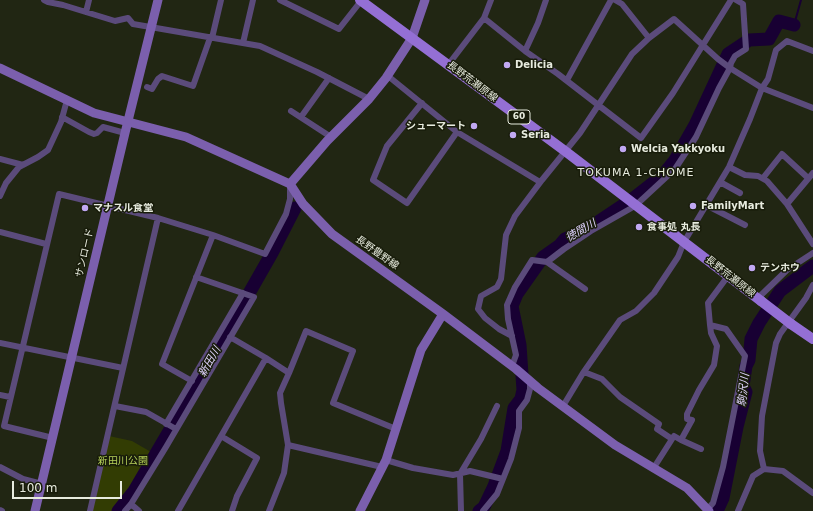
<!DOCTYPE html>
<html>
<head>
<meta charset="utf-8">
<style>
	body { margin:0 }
	#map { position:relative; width:813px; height:511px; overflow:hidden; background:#212613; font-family:"DejaVu Sans",sans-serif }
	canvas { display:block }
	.scale { position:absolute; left:12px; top:481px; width:110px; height:18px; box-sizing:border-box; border:2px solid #e7ebde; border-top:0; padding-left:5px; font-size:12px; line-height:14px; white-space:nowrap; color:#e7ebde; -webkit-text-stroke:3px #181c0a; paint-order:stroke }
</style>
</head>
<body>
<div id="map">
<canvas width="813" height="511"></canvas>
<div class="scale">100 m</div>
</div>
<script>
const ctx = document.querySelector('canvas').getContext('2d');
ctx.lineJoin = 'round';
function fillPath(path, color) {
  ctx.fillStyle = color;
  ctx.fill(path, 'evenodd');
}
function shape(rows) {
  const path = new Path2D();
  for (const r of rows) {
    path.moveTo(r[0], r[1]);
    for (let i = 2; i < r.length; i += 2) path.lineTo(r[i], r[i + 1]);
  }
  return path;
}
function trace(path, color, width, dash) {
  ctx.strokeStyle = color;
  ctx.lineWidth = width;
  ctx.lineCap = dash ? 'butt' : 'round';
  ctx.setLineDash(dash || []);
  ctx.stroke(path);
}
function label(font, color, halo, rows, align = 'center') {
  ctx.font = font + ' "DejaVu Sans","Noto Sans JP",sans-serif';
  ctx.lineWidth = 3;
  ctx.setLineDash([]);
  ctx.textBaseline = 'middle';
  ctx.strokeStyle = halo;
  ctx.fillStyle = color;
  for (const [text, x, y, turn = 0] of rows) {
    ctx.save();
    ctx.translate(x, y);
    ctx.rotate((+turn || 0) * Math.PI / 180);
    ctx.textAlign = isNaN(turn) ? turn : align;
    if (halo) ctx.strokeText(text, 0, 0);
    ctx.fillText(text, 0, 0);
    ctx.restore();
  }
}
const green = shape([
	[109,436,132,441,151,452,132,485,112,511,92,511]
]);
const stream = shape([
	[794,25,801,0]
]);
const river = shape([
	[118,511,134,491,219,346,272,253,295,208],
	[479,511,484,507,494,486,507,451,514,408,521,399,523,390,520,345,512,306,517,294,543,257,560,245,565,239,586,230,631,200,663,175,675,160,695,125,728,54,749,40,769,39,779,21,794,25],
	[717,511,723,498,737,427,746,392,743,386,746,366,749,360,751,339,759,323,780,291,813,266]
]);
const street = shape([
	[44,0,48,2,63,5,115,21,128,18,133,24,260,46,317,72,369,99],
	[280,0,339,29,361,1],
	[615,0,622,4,649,38],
	[86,12,89,0],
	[484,18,525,51,558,74,641,138,673,93,731,0],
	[212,38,221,0],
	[243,43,253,0],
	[525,51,538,23,546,0],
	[448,65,484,18,491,0],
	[388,76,457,132,540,182],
	[567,80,611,0],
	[147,87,152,89,158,79,162,76,193,86,210,38],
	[422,103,387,146,373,180,407,203,457,132],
	[291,111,331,137],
	[62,117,89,132,94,134,97,133,103,127,125,133],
	[301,117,329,78],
	[0,159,23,165],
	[729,167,745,175,758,176,767,181,787,204,813,244],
	[763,178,782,154,808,178],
	[720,182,740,193],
	[0,196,6,183,19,167,38,157,48,150,61,122,67,100],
	[787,204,813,173],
	[706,205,745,225],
	[0,232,46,244],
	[547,262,585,289],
	[758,298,787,270,813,253],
	[512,336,499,329,485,318,478,309,481,296,497,287,501,279,506,235,515,216,542,180,580,133,632,54,649,38,674,19,718,59,730,68,762,88,813,108],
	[0,343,123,368],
	[266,358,289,373,306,331,353,351,333,403,396,429],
	[512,366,516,355,508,319,507,305,515,287,532,260,547,262,564,249,591,231,635,206,675,169,696,137,719,88,730,68,731,63,735,56,746,49,743,4,736,0],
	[584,372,602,379,620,397,659,424,657,429,672,439],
	[289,373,280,393,281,403,288,445,382,467],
	[192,381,162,364,213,235],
	[0,395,10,397],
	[115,406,146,412,176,429],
	[563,406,583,373,620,320,636,311,654,293,678,257,684,242,729,167,750,119,762,88,768,79,776,50,787,41,813,51],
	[166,424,243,293],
	[221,436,257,458,237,496,232,511],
	[53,438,4,426,59,194,158,218,213,235,265,254,286,214,290,199,290,185],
	[681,440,701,449],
	[386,460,413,468,453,475,470,471,503,479],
	[0,467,23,479,42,484],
	[653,469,674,436,681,440,692,420,687,419,687,414,699,390,714,365,717,346,711,333,710,325],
	[764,469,760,451,762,416,776,343,780,334,806,298,813,285],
	[131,504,139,511],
	[0,510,2,511],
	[90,511,158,218],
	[125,511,131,504,166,447,254,297,196,277],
	[178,511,266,358,230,337],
	[269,511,284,473,288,445],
	[461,511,460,474,481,439,497,406],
	[483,511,497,494,511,459,519,428,519,411,527,400,530,389,530,381],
	[706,511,713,503,723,467,745,356,726,329,710,325,708,303,728,276],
	[738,511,753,476,764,469,783,471,813,493]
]);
const secondary = shape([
	[0,68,94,113,186,137,290,184,303,204,332,234,443,314,516,369,538,388,615,445,687,488,709,511],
	[290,184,327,141,369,99,386,78,412,38,425,0],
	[35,511,125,133,158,0],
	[360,511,386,460,421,350,443,314]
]);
const primary = shape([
	[360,0,565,151,761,301],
	[791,324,813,339]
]);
const primaryBridge = shape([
	[761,301,791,324]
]);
const markers = [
	[507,65,4,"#c1a8f3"],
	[474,126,4,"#c1a8f3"],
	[513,135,4,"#c1a8f3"],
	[623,149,4,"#c1a8f3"],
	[693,206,4,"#c1a8f3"],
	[85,208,4,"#c1a8f3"],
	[639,227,4,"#c1a8f3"],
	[752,268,4,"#c1a8f3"]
];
const shields = [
	[519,117,22]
];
const shieldNames = [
	["60",519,117]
];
const poiNames = [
	["Delicia",515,65],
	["シューマート",466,126,"right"],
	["Seria",521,135],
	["Welcia Yakkyoku",631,149],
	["FamilyMart",701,206],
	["マナスル食堂",93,208],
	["食事処 丸長",647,227],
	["テンホウ",760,268]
];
const streetNames = [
	["長野荒瀬原線",472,82,37],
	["サンロード",85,253,-77],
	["長野豊野線",377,253,35],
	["長野荒瀬原線",730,277,38]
];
const parkNames = [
	["新田川公園",123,461]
];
const neighbourhoodNames = [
	["TOKUMA 1-CHOME",636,173]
];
const waterNames = [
	["徳間川",581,231,-30],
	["新田川",210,362,-60],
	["駒沢川",744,390,-84]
];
fillPath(green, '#323c03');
trace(stream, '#180033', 2);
trace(river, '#180033', 13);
trace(street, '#5b4b7b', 6);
trace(secondary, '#7b5fad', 9);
trace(primary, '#946fd4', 10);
trace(primaryBridge, '#946fd4', 10);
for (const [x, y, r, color] of markers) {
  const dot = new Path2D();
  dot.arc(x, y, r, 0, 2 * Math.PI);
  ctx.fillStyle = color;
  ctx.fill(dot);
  trace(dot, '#181c0a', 1.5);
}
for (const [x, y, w] of shields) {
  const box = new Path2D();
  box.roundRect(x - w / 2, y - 7, w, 14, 3);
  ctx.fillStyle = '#181c0a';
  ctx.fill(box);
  trace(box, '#e7ebde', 1);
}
label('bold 9px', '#e7ebde', null, shieldNames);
label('bold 10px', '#e7ebde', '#181c0a', poiNames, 'left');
label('10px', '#e7ebde', '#181c0a', streetNames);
label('10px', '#b6d059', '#181c0a', parkNames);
ctx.letterSpacing = '1px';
label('11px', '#e7ebde', '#181c0a', neighbourhoodNames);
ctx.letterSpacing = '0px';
label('italic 11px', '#dfd3fd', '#181c0a', waterNames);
</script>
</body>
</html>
